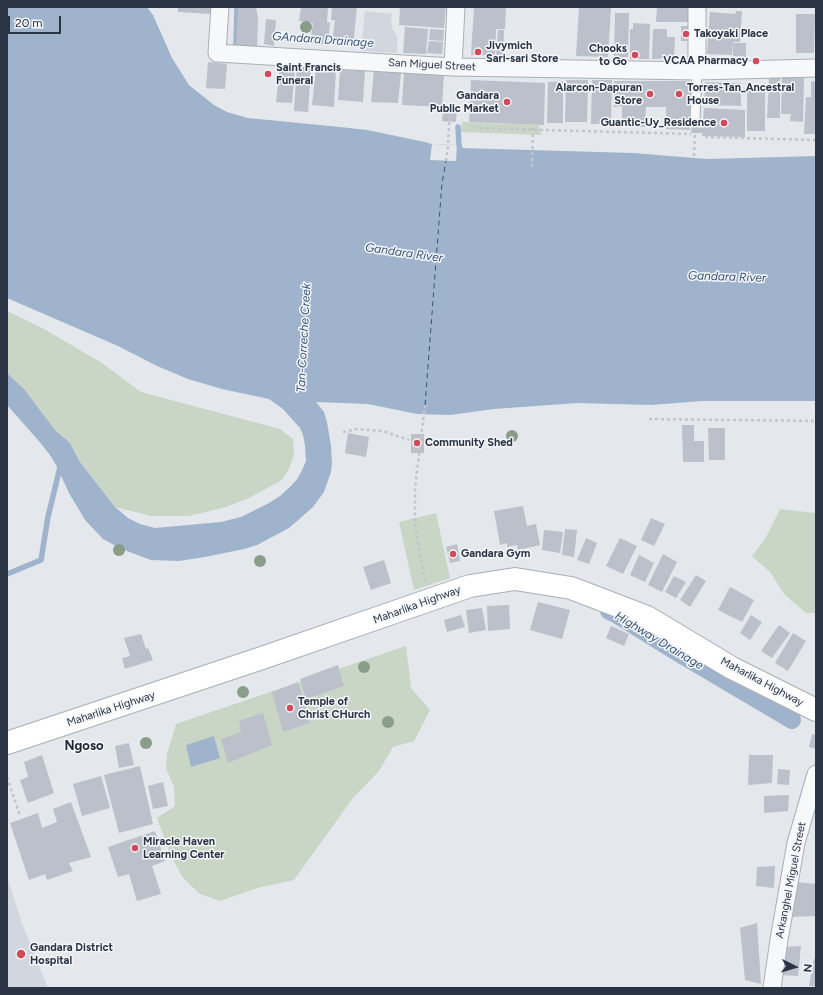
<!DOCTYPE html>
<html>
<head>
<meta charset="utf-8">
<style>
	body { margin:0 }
	#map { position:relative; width:823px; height:995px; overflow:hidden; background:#e4e7ec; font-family:Figtree,sans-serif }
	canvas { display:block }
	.frame { position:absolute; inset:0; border:8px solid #2b3445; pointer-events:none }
	.north { position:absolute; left:775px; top:947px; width:40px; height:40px; -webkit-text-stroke:3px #f4f6f9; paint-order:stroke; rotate:95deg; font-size:11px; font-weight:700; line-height:16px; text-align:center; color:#2b3445 }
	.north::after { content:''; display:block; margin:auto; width:14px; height:18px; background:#2b3445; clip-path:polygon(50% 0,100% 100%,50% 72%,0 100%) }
	.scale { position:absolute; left:8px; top:16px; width:53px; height:18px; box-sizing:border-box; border:2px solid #2b3445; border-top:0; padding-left:5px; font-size:12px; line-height:14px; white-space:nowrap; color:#2b3445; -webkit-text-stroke:3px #f4f6f9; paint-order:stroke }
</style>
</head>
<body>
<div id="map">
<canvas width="823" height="995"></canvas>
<div class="frame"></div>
<div class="north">N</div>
<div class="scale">20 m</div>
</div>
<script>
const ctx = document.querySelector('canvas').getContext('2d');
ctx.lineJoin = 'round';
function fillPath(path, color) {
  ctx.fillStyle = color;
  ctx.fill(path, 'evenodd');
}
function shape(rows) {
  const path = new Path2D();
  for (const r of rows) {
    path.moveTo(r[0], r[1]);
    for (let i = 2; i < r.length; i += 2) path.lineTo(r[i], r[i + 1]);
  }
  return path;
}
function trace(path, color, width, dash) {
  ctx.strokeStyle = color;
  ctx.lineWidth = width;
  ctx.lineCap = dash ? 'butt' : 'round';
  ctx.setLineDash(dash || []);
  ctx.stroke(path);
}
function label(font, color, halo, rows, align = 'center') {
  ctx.font = font + ' Figtree,sans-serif';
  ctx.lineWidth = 3;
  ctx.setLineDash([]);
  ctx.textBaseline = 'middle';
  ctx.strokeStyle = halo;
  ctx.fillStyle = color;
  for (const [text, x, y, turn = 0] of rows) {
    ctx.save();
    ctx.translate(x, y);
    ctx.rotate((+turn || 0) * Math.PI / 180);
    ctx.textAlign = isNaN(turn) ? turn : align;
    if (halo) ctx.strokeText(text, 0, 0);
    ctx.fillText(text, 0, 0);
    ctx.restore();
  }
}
const built = shape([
	[365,11,392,14,391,22,393,30,397,36,397,53,361,51],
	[7,876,21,921,48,988,7,988]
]);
const green = shape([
	[462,122,539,125,541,135,461,132],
	[7,311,44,329,102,363,141,392,280,429,293,439,294,455,289,469,282,480,249,498,226,507,189,516,151,516,115,507,80,462,70,443,55,430,24,389,7,373],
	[780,509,816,513,816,613,806,613,785,595,770,572,752,556,765,539],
	[436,513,450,578,414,590,399,522],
	[406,646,411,688,430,710,414,741,393,747,379,771,353,798,294,880,257,888,220,901,200,894,183,878,171,856,157,818,175,806,174,787,166,768,167,754,176,724]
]);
const water = shape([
	[7,7,147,7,153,15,172,58,189,85,214,105,227,112,248,118,340,127,367,130,425,142,432,144,457,145,461,148,633,153,707,159,816,156,816,401,702,401,651,405,577,403,494,409,450,415,417,414,368,404,316,402,324,412,327,422,331,446,332,463,331,472,324,492,313,507,289,528,257,545,244,549,205,557,179,561,151,560,127,551,114,545,103,539,85,520,69,493,56,465,50,455,38,440,7,405,7,373,24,389,55,430,70,443,80,462,115,507,128,518,140,524,155,528,221,522,241,517,269,503,280,496,292,485,298,478,303,468,306,461,305,445,303,435,300,428,283,409,269,399,222,389,188,379,157,366,118,346,7,298],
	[214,736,220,758,191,767,186,745]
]);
const pier = shape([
	[432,144,457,145,456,161,430,160]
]);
const stream = shape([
	[236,44,237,7],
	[458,127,459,145,460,148],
	[7,574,41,560,48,517,61,463]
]);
const canal = shape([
	[609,611,616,614,682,655,792,720]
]);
const ferry = shape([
	[425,405,442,183,446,161]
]);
const building = shape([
	[178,7,211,7,211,14,178,12],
	[238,7,256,7,258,19,257,48,236,46],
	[301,7,328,7,327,22,330,23,328,45,310,43,313,23,299,21],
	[332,7,357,7,353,46,332,44,335,20,331,20],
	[400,7,446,7,444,28,399,25],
	[474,7,506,7,505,29,496,29,495,55,471,55],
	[579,7,611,7,608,57,576,56],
	[657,7,692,7,692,22,656,22],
	[736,11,742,11,740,42,733,42,732,55,707,54,710,12,735,14],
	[615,13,629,13,628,57,614,57],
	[796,14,815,14,814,53,796,53],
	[266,19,276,20,274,46,264,44],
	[633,23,650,24,649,59,630,59,630,29,633,29],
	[681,26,691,26,691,41,681,41],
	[405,27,428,29,426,54,403,53],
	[430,29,444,30,443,41,429,40],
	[653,29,667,29,667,37,675,37,674,58,652,59],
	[498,30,504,30,503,59,496,58],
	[429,41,443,42,442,54,427,53],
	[733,43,746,43,746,57,733,56],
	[208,62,227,64,225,89,206,88],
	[280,66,295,67,292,103,276,102],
	[297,67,311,69,308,112,294,111],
	[316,69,336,70,334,107,312,105],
	[340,70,365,71,363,102,338,100],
	[374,70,401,72,398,103,371,102],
	[404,73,444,74,442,107,402,105],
	[769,78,780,78,780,118,767,118],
	[782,78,804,78,803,122,790,121,791,114,781,114],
	[471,80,545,83,544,125,469,122],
	[566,80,588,80,587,122,565,122],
	[592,80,612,80,611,124,591,124],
	[563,81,563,123,547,123,548,82],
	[614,81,691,81,690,130,666,129,666,107,646,107,645,127,622,126,622,106,614,107],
	[811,81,816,82,816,134,804,134,806,97,811,97],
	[705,82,741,83,741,106,704,105],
	[765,85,765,131,747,131,747,86],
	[443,108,457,109,456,122,442,121],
	[704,108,745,110,745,137,702,136,702,133,691,133,692,122,703,122],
	[682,425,694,425,694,441,704,441,704,462,683,462],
	[708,428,725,428,725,460,709,460],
	[348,433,369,437,366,457,345,453],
	[411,434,424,434,424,453,411,453],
	[523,506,527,526,536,524,540,545,518,550,517,545,507,547,507,543,500,545,494,511],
	[651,518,665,524,654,546,641,540],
	[565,529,577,530,574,557,562,555],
	[544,530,563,532,560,553,542,550],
	[586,538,597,543,589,564,577,560],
	[620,538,637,546,623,574,606,566],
	[457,544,460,561,450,563,446,547],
	[663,554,677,562,662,592,648,585],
	[639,555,654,563,645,582,630,575],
	[384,560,391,583,371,590,363,567],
	[696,575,706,581,690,607,680,600],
	[674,576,686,582,676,598,665,592],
	[730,587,754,600,742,622,718,610],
	[538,602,570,610,562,639,530,630],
	[509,605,510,629,488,631,487,606],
	[482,608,486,630,469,633,466,610],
	[461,615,465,627,447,632,444,620],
	[751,615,762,622,750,640,740,633],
	[779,625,790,633,772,658,761,651],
	[611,626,629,634,624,646,606,638],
	[793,633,806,641,788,671,775,663],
	[141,634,146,649,148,648,153,660,125,669,122,658,130,656,124,638],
	[338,665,344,686,306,699,300,679],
	[298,682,310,723,283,732,272,692],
	[263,713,272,745,228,763,221,739,241,732,239,721],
	[812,734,816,735,816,749,809,747],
	[129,743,134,765,119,768,115,746],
	[42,755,54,793,28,803,20,780,28,777,24,762],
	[749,755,773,755,772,783,748,785],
	[140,766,153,824,119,833,104,775],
	[778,769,790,770,789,785,777,784],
	[101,776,110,808,82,816,73,784],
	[163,782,168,806,153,809,148,786],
	[789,795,788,811,764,813,764,796],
	[71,802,91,857,69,863,73,871,47,880,45,874,29,880,10,823,38,813,42,828,57,822,53,809],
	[155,831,165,861,152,866,161,894,137,901,129,874,118,877,108,847],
	[775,866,774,888,756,886,757,867],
	[795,882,816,884,816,916,789,917],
	[757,923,761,984,745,980,740,928],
	[801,946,798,976,779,975,784,947],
	[814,959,816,959,816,986,809,986]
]);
const path = shape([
	[474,128,691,134],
	[705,137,816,140],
	[694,156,695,132],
	[446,161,448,145,450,109],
	[532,167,533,125],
	[425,405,415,488,415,526,425,581],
	[649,419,816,421],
	[343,432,358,429,383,431,409,440],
	[7,777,20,816]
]);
const lane = shape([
	[695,119,697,71]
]);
const street = shape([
	[220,7,217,53,453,67,697,71,816,68],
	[453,67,456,7],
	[697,71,697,7],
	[772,988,779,940,796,843,816,774]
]);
const secondary = shape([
	[7,743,262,658,470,586,515,579,571,588,647,617,732,668,816,710]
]);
const trees = [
	[306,27],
	[512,436],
	[119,550],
	[260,561],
	[364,667],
	[243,692],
	[388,722],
	[146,743]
];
const markers = [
	[686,34,4,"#d1495b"],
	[478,52,4,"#d1495b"],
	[635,55,4,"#d1495b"],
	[756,61,4,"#d1495b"],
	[268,74,4,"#d1495b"],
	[650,94,4,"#d1495b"],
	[679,94,4,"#d1495b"],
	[507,102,4,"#d1495b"],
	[724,123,4,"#d1495b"],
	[417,443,4,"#d1495b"],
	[453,554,4,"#d1495b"],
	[290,708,4,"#d1495b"],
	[135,848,4,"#d1495b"],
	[21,954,5,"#d1495b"]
];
const poiNames = [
	["Takoyaki Place",694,34],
	["Jivymich",486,46],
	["Sari-sari Store",486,59],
	["Chooks",627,49,"right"],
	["to Go",627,62,"right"],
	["VCAA Pharmacy",748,61,"right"],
	["Saint Francis",276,68],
	["Funeral",276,81],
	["Alarcon-Dapuran",642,88,"right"],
	["Store",642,101,"right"],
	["Torres-Tan_Ancestral",687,88],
	["House",687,101],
	["Gandara",499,96,"right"],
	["Public Market",499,109,"right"],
	["Guantic-Uy_Residence",716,123,"right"],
	["Community Shed",425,443],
	["Gandara Gym",461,554],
	["Temple of",298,702],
	["Christ CHurch",298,715],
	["Miracle Haven",143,842],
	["Learning Center",143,855],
	["Gandara District",30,948],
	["Hospital",30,961]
];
const streetNames = [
	["San Miguel Street",432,65,3],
	["Maharlika Highway",417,605,-20],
	["Maharlika Highway",762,682,28],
	["Maharlika Highway",111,709,-18],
	["Arkanghel Miguel Street",791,880,-79]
];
const waterNames = [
	["GAndara Drainage",323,40,4],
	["Gandara River",404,253,8],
	["Gandara River",727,277,2],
	["Tan-Correche Creek",304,338,-87],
	["Highway Drainage",659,641,31]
];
const quarterNames = [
	["Ngoso",84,746]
];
fillPath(built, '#d2d6de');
fillPath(green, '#c9d6c5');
fillPath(water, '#9fb4cc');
fillPath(pier, '#e4e7ec');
trace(stream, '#9fb4cc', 5.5);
trace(canal, '#9fb4cc', 18);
trace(ferry, '#34527a', 1, [5, 4]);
fillPath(building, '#bbc0ca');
trace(lane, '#a9aeb7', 11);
trace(street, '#a9aeb7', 19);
trace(secondary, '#a9aeb7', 24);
trace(path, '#c2c5cb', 2.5, [3, 3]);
trace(lane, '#f7f8fa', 9);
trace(street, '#f7f8fa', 17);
trace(secondary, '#fff', 22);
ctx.fillStyle = '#899d89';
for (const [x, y] of trees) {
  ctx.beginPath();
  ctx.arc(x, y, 6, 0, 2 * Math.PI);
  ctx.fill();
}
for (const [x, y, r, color] of markers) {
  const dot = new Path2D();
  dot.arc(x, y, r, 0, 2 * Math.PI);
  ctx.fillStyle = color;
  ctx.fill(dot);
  trace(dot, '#f4f6f9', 1.5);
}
label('bold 11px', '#2b3445', '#f4f6f9', poiNames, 'left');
label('11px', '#2b3445', '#f4f6f9', streetNames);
label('italic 12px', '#34527a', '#f4f6f9', waterNames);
label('bold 13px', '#1d2536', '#f4f6f9', quarterNames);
</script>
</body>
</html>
